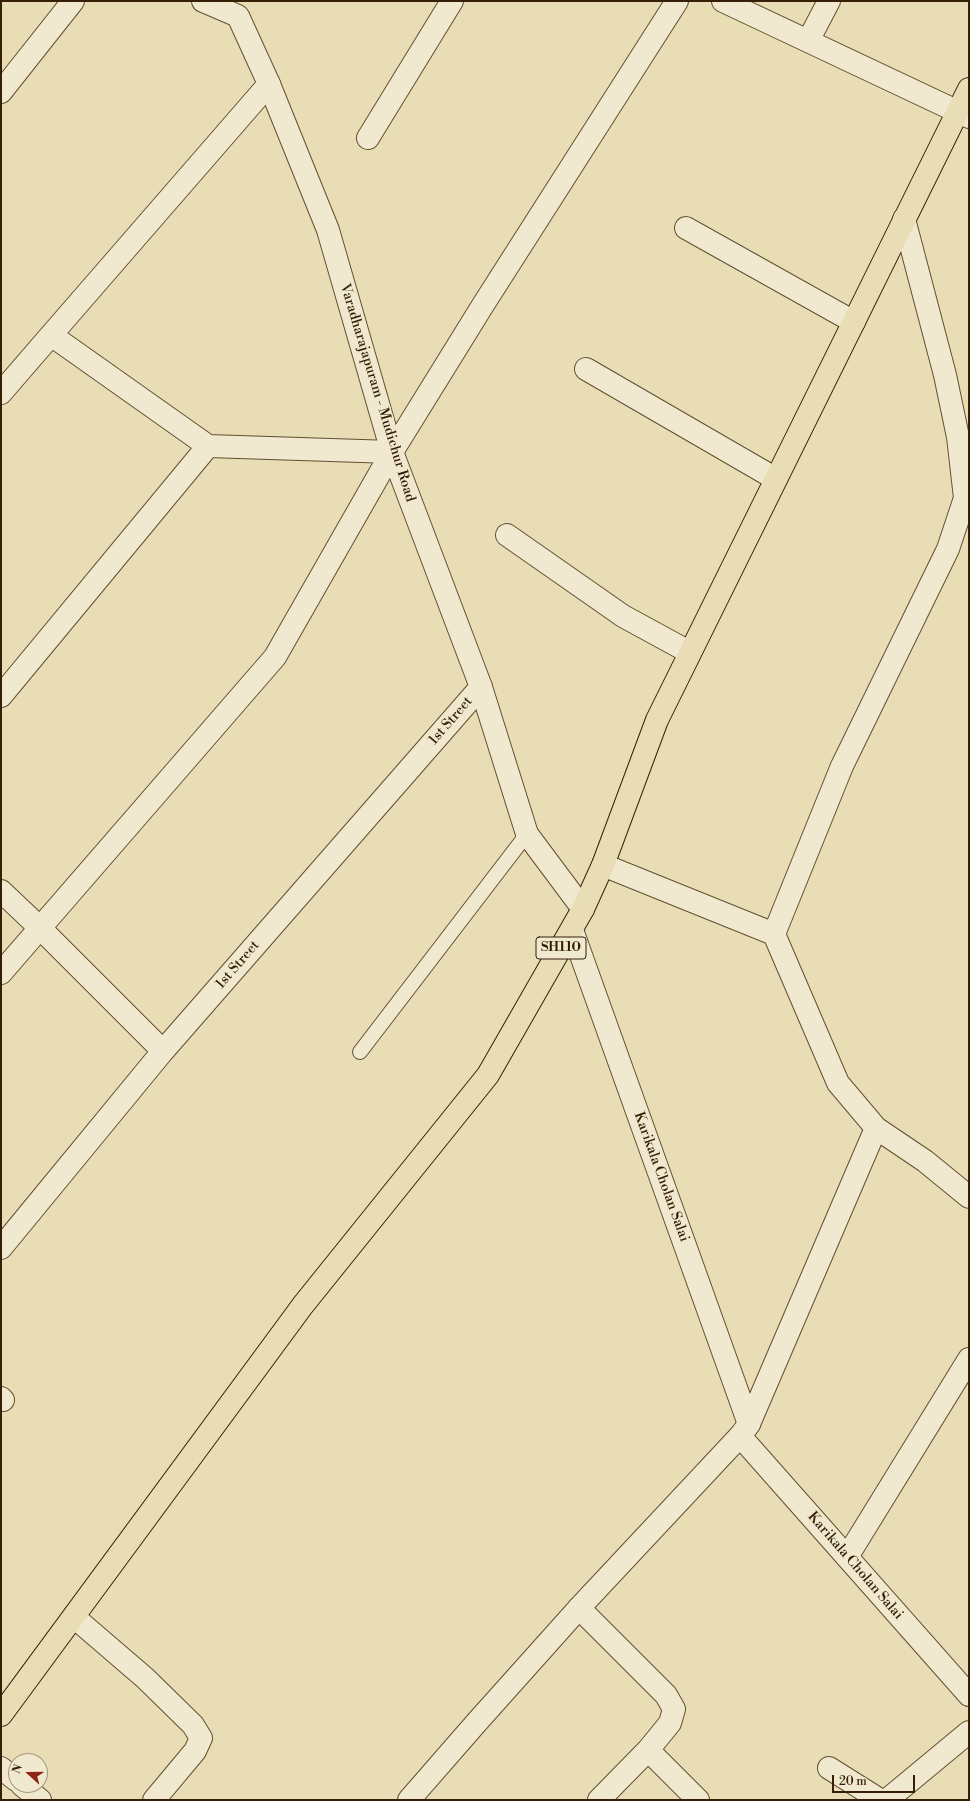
<!DOCTYPE html>
<html>
<head>
<meta charset="utf-8">
<style>
	body { margin:0 }
	#map { position:relative; width:970px; height:1801px; overflow:hidden; background:#e9ddb5; font-family:"Libre Bodoni",serif }
	canvas { display:block }
	.frame { position:absolute; inset:0; border:2px solid #352006; pointer-events:none }
	.north { position:absolute; left:8px; top:1753px; width:40px; height:40px; box-sizing:border-box; background:#f1e9cf; border:1px solid #a6997f; border-radius:50%; rotate:291deg; font-size:11px; font-weight:700; line-height:16px; text-align:center; color:#352006 }
	.north::after { content:''; display:block; margin:auto; width:14px; height:18px; background:#8f2418; clip-path:polygon(50% 0,100% 100%,50% 72%,0 100%) }
	.scale { position:absolute; left:832px; top:1775px; width:83px; height:18px; box-sizing:border-box; border:2px solid #352006; border-top:0; padding-left:5px; font-size:12px; line-height:14px; white-space:nowrap; color:#352006; -webkit-text-stroke:3px #f1e9cf; paint-order:stroke }
</style>
</head>
<body>
<div id="map">
<canvas width="970" height="1801"></canvas>
<div class="frame"></div>
<div class="north">N</div>
<div class="scale">20 m</div>
</div>
<script>
const ctx = document.querySelector('canvas').getContext('2d');
ctx.lineJoin = 'round';
function shape(rows) {
  const path = new Path2D();
  for (const r of rows) {
    path.moveTo(r[0], r[1]);
    for (let i = 2; i < r.length; i += 2) path.lineTo(r[i], r[i + 1]);
  }
  return path;
}
function trace(path, color, width, dash) {
  ctx.strokeStyle = color;
  ctx.lineWidth = width;
  ctx.lineCap = dash ? 'butt' : 'round';
  ctx.setLineDash(dash || []);
  ctx.stroke(path);
}
function label(font, color, halo, rows, align = 'center') {
  ctx.font = font + ' "Libre Bodoni",serif';
  ctx.lineWidth = 3;
  ctx.setLineDash([]);
  ctx.textBaseline = 'middle';
  ctx.strokeStyle = halo;
  ctx.fillStyle = color;
  for (const [text, x, y, turn = 0] of rows) {
    ctx.save();
    ctx.translate(x, y);
    ctx.rotate((+turn || 0) * Math.PI / 180);
    ctx.textAlign = isNaN(turn) ? turn : align;
    if (halo) ctx.strokeText(text, 0, 0);
    ctx.fillText(text, 0, 0);
    ctx.restore();
  }
}
const service = shape([
	[360,1052,527,834]
]);
const minor = shape([
	[723,1,969,117],
	[808,41,829,1],
	[269,84,51,335,208,446,392,452],
	[1,92,73,1],
	[368,138,452,1],
	[686,228,854,322],
	[586,369,776,479],
	[1,393,51,335],
	[507,535,623,616,689,652],
	[1,696,208,446],
	[603,865,774,934,838,1083,876,1128,925,1161,969,1197],
	[1,891,39,927,163,1051],
	[774,934,842,766,948,549,965,498,958,437,945,375,904,219],
	[1,973,275,657,392,452,483,305,677,1],
	[1,1248,163,1051,481,687],
	[1,1398,3,1400],
	[741,1435,749,1424,876,1128],
	[847,1557,969,1359],
	[579,1608,666,1695,674,1709,670,1723,648,1750,599,1800],
	[74,1617,145,1678,193,1725,201,1738,195,1751,154,1800],
	[648,1750,698,1800],
	[1,1768,16,1780],
	[829,1768,880,1800],
	[22,1785,40,1800],
	[887,1800,969,1732]
]);
const tertiary = shape([
	[203,1,238,16,269,84,328,230,392,452,481,687,527,834,583,909],
	[572,930,749,1424],
	[409,1800,477,1722,579,1608,740,1436,969,1695]
]);
const primary = shape([
	[1,1715,303,1305,488,1075,583,909,603,865,657,720,969,89]
]);
const shields = [
	[561,948,50]
];
const shieldNames = [
	["SH110",561,948]
];
const streetNames = [
	["Varadharajapuram - Mudichur Road",377,393,73],
	["1st Street",451,721,-49],
	["1st Street",238,965,-49],
	["Karikala Cholan Salai",661,1177,70],
	["Karikala Cholan Salai",855,1566,49]
];
trace(service, '#624f32', 16);
trace(minor, '#624f32', 24);
trace(tertiary, '#624f32', 24);
trace(primary, '#352006', 24);
trace(service, '#f1e9cf', 14);
trace(minor, '#f1e9cf', 22);
trace(tertiary, '#f1e9cf', 22);
trace(primary, '#e9ddb5', 22);
for (const [x, y, w] of shields) {
  const box = new Path2D();
  box.roundRect(x - w / 2, y - 11, w, 22, 3);
  ctx.fillStyle = '#f1e9cf';
  ctx.fill(box);
  trace(box, '#352006', 1);
}
label('bold 13px', '#352006', null, shieldNames);
label('14px', '#352006', '#f1e9cf', streetNames);
</script>
</body>
</html>
